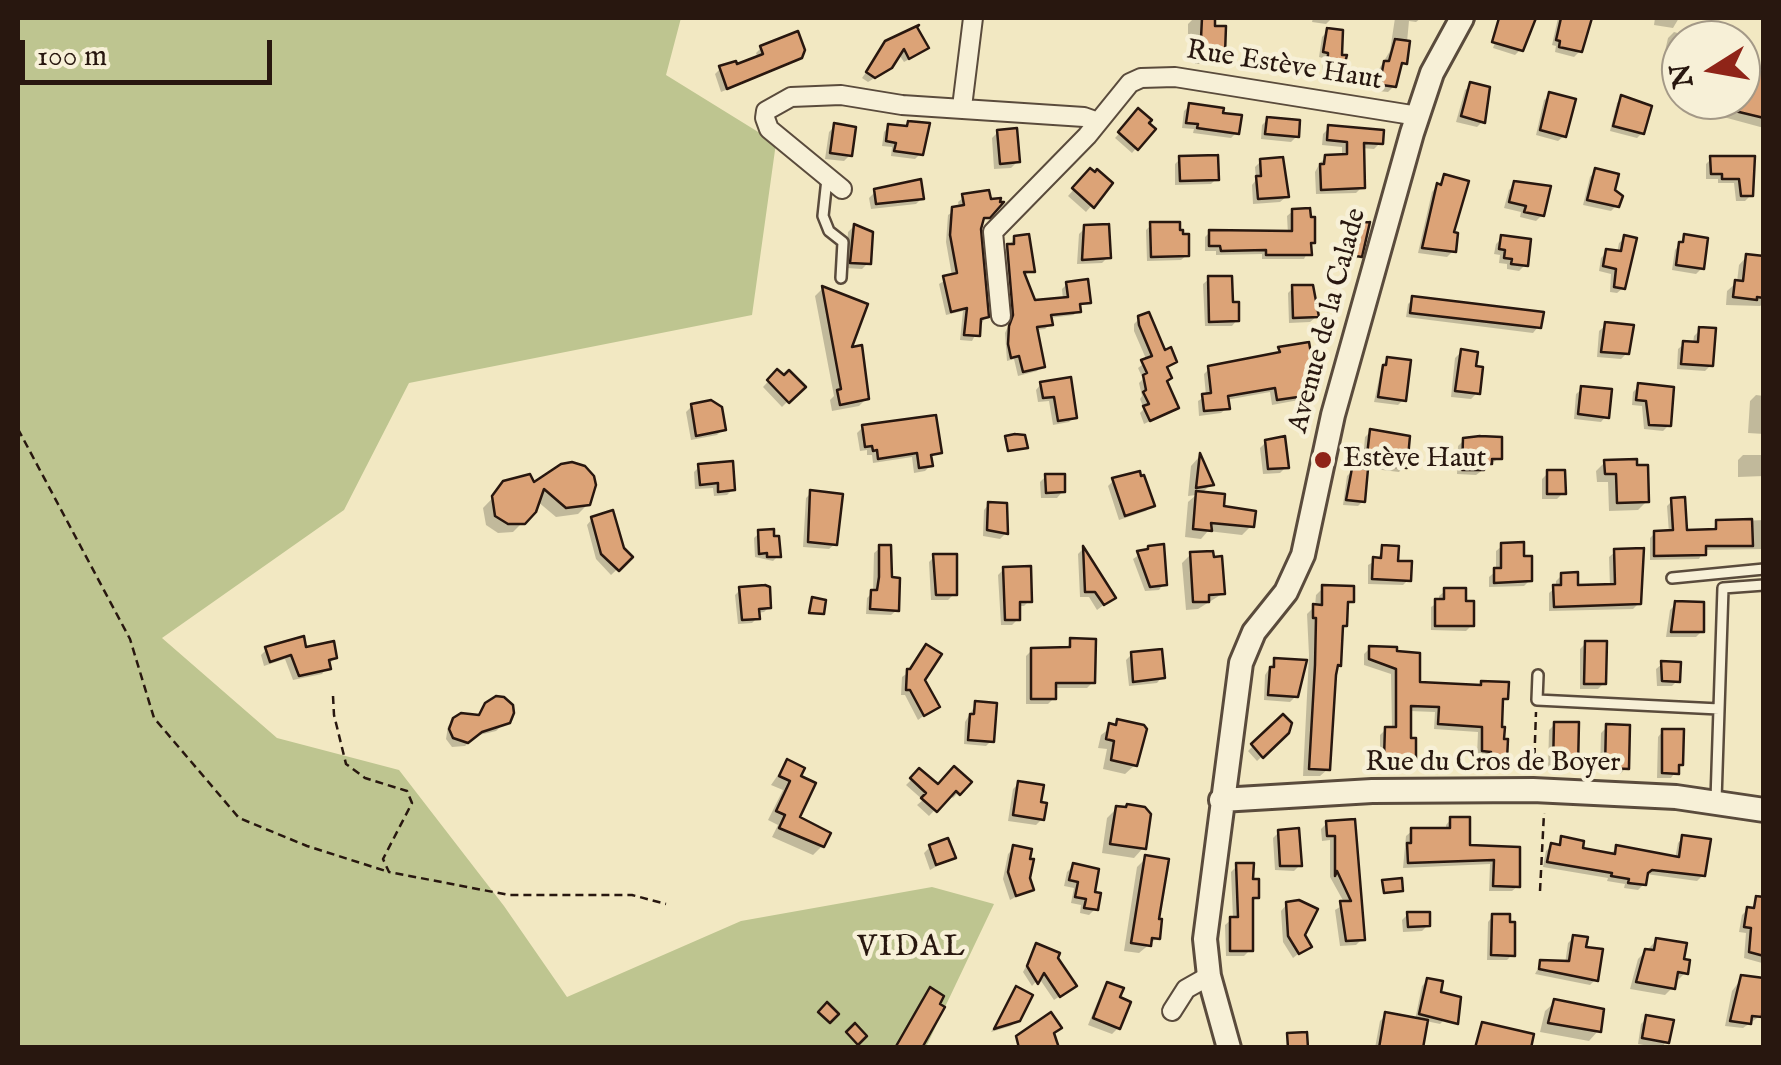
<!DOCTYPE html>
<html>
<head>
<meta charset="utf-8">
<style>
	body { margin:0 }
	#map { position:relative; width:1781px; height:1065px; overflow:hidden; background:#f2e8c2; font-family:"IM FELL English",serif }
	canvas { display:block }
	.frame { position:absolute; inset:0; border:20px solid #28170f; pointer-events:none }
	.north { position:absolute; left:1661px; top:20px; width:100px; height:100px; box-sizing:border-box; background:#f7f0d7; border:2px solid #a49987; border-radius:50%; rotate:259deg; font-size:28px; font-weight:700; line-height:40px; text-align:center; color:#28170f }
	.north::after { content:''; display:block; margin:auto; width:35px; height:45px; background:#8f2418; clip-path:polygon(50% 0,100% 100%,50% 72%,0 100%) }
	.scale { position:absolute; left:20px; top:40px; width:252px; height:45px; box-sizing:border-box; border:5px solid #28170f; border-top:0; padding-left:12px; font-size:30px; line-height:35px; white-space:nowrap; color:#28170f; -webkit-text-stroke:8px #f7f0d7; paint-order:stroke }
</style>
</head>
<body>
<div id="map">
<canvas width="1781" height="1065"></canvas>
<div class="frame"></div>
<div class="north">N</div>
<div class="scale">100 m</div>
</div>
<script>
const ctx = document.querySelector('canvas').getContext('2d');
ctx.lineJoin = 'round';
function fillPath(path, color) {
  ctx.fillStyle = color;
  ctx.fill(path, 'evenodd');
}
function shape(rows) {
  const path = new Path2D();
  for (const r of rows) {
    path.moveTo(r[0], r[1]);
    for (let i = 2; i < r.length; i += 2) path.lineTo(r[i], r[i + 1]);
  }
  return path;
}
function trace(path, color, width, dash) {
  ctx.strokeStyle = color;
  ctx.lineWidth = width;
  ctx.lineCap = dash ? 'butt' : 'round';
  ctx.setLineDash(dash || []);
  ctx.stroke(path);
}
function label(font, color, halo, rows, align = 'center') {
  ctx.font = font + ' "IM FELL English",serif';
  ctx.lineWidth = 9;
  ctx.setLineDash([]);
  ctx.textBaseline = 'middle';
  ctx.strokeStyle = halo;
  ctx.fillStyle = color;
  for (const [text, x, y, turn = 0] of rows) {
    ctx.save();
    ctx.translate(x, y);
    ctx.rotate((+turn || 0) * Math.PI / 180);
    ctx.textAlign = isNaN(turn) ? turn : align;
    if (halo) ctx.strokeText(text, 0, 0);
    ctx.fillText(text, 0, 0);
    ctx.restore();
  }
}
const green = shape([
	[18,18,681,18,666,75,776,143,752,315,409,383,344,510,162,638,277,738,399,770,504,906,567,997,741,921,932,887,994,904,926,1047,18,1047]
]);
const shadow = shape([
	[1194,18,1213,19,1222,53,1210,64,1195,64,1196,35,1188,34,1188,24],
	[1313,18,1332,18,1326,24,1312,22],
	[1395,18,1421,18,1416,22,1409,21,1405,63,1398,70,1394,86,1388,92,1378,91,1379,69,1390,51],
	[1504,18,1533,18,1521,49,1515,55,1493,48],
	[1558,18,1589,18,1580,51,1574,57,1555,52,1556,46,1552,45],
	[1655,18,1679,18,1673,28,1654,25],
	[1328,31,1339,77,1333,84,1322,82,1323,58,1319,57,1322,37],
	[1674,32,1703,40,1681,40,1681,61,1663,60,1668,38],
	[887,43,920,53,904,62,898,53,883,73,868,82,862,78],
	[761,48,800,56,794,62,721,92,715,74,721,68,736,67,758,59,756,53],
	[1741,65,1747,66,1746,70,1764,74,1764,128,1716,115,1720,100,1741,100],
	[1471,85,1482,122,1477,127,1456,122,1465,90],
	[1550,95,1564,136,1558,141,1536,135,1544,100],
	[1622,97,1642,133,1637,138,1610,131,1617,103],
	[1190,105,1220,115,1236,133,1231,138,1193,133,1194,129,1182,128,1184,111],
	[1139,112,1153,129,1132,153,1115,138],
	[1268,119,1297,136,1291,142,1261,139,1262,125],
	[909,123,920,154,915,159,891,156,892,147,882,146,884,132,889,126,904,128],
	[835,126,850,155,844,161,825,159,829,132],
	[1329,128,1380,143,1374,149,1361,148,1362,187,1356,193,1316,194,1315,172,1320,163,1326,157,1342,156,1342,147,1322,145,1323,134],
	[998,132,1017,162,1011,168,994,169,992,138],
	[1752,158,1751,195,1745,201,1736,201,1734,183,1718,183,1718,179,1706,179,1706,164,1711,159],
	[1180,159,1216,179,1211,184,1175,185,1175,164],
	[1261,161,1286,197,1280,202,1253,204,1252,185,1256,180,1255,167],
	[1090,171,1110,184,1086,212,1068,196],
	[1595,171,1613,191,1617,205,1611,211,1583,205,1590,177],
	[1445,176,1453,251,1447,257,1418,253,1432,192],
	[1515,184,1542,215,1536,221,1520,217,1521,212,1504,208,1509,190],
	[875,192,922,198,916,204,871,209,869,198],
	[964,197,999,204,980,222,986,316,972,341,960,340,963,311,946,315,939,284,952,276,946,242,948,215,959,208,958,202],
	[1293,211,1313,242,1304,259,1262,259,1262,254,1216,255,1216,251,1205,251,1205,237,1210,232,1288,234,1287,216],
	[1151,225,1187,255,1181,260,1147,261,1146,230],
	[1352,225,1360,255,1353,262,1339,259,1345,232],
	[854,226,868,263,862,269,846,268,848,232],
	[1085,228,1108,257,1102,263,1077,264,1079,234],
	[1685,237,1702,268,1696,274,1672,270,1675,250],
	[1015,238,1032,271,1023,276,1033,303,1063,300,1062,289,1067,284,1088,302,1078,307,1074,315,1049,318,1050,324,1045,329,1035,330,1042,366,1037,371,1018,376,1014,359,1007,361,1005,333,1010,322,1003,252],
	[1502,238,1525,265,1519,271,1507,269,1507,264,1499,263,1500,255,1494,254,1496,244],
	[1625,238,1623,288,1617,293,1610,292,1611,274,1599,271,1601,258,1607,252,1617,253,1619,243],
	[1747,256,1764,258,1764,303,1760,306,1726,305,1727,291,1737,282,1739,265],
	[1209,279,1231,305,1237,320,1232,326,1205,326,1203,284],
	[1293,288,1316,317,1310,322,1289,323,1288,293],
	[822,289,865,305,848,351,867,398,859,406,832,411,830,400,834,396,815,296],
	[1413,299,1538,327,1533,333,1406,317,1408,304],
	[1140,318,1164,353,1174,362,1165,368,1165,382,1176,408,1144,424,1140,413,1144,409,1140,399,1142,396,1139,383,1143,379,1138,368,1147,361,1134,331,1134,324],
	[1606,325,1627,353,1621,359,1597,357,1599,331],
	[1700,330,1711,365,1705,371,1677,369,1678,349,1684,344,1693,344,1694,336],
	[1280,349,1312,375,1307,380,1310,394,1304,399,1272,405,1270,392,1226,400,1227,408,1221,413,1199,416,1198,401,1206,396,1204,374,1209,369,1274,355],
	[1461,352,1477,393,1471,399,1451,397,1455,358],
	[1388,359,1403,400,1398,405,1374,402,1382,365],
	[777,372,802,387,782,407,763,387],
	[1041,384,1074,417,1069,422,1053,425,1049,401,1038,402,1036,390],
	[1639,386,1669,425,1663,431,1644,429,1642,406,1632,405,1633,392],
	[1582,389,1606,416,1601,422,1574,419,1576,394],
	[1756,395,1764,396,1764,434,1748,433,1750,401],
	[692,406,723,429,717,435,691,440,686,412],
	[863,427,939,452,929,459,931,465,925,471,914,473,912,457,873,463,872,455,867,455,867,450,860,451,857,433],
	[1370,432,1404,466,1399,472,1366,468,1363,501,1358,506,1343,505,1347,476,1353,470,1362,471,1365,437],
	[1464,440,1499,458,1476,475,1457,474,1458,446],
	[1266,442,1286,467,1280,473,1263,474,1260,448],
	[1743,455,1764,455,1764,476,1738,477,1738,460],
	[1199,457,1211,484,1201,494,1251,526,1242,535,1208,531,1201,539,1185,537,1188,502,1196,495,1188,496,1191,466],
	[1605,462,1647,501,1638,510,1609,511,1608,482,1597,482,1596,471],
	[700,466,732,490,727,495,714,496,713,488,695,489,694,472],
	[562,467,588,504,578,514,556,517,537,501,534,511,513,532,498,533,486,525,483,508,508,482,534,486],
	[1548,473,1563,493,1557,499,1542,499,1542,479],
	[1046,476,1063,491,1057,498,1041,498,1040,482],
	[1114,480,1152,506,1146,511,1119,520,1108,486],
	[811,493,835,544,829,549,803,547,806,498],
	[1672,501,1684,533,1712,532,1717,522,1764,520,1764,549,1704,550,1699,559,1650,560,1650,538,1655,533,1669,533,1667,506],
	[989,504,1006,533,1000,539,983,536,984,510],
	[592,519,630,557,611,575,596,559,587,525],
	[759,533,778,556,773,561,755,557,754,538],
	[1502,546,1530,580,1524,586,1489,587,1489,577,1496,571,1496,551],
	[880,548,897,610,891,615,866,614,867,598,873,592,874,553],
	[1149,548,1164,584,1159,590,1145,591,1133,559],
	[1383,548,1408,580,1403,585,1368,584,1368,565,1377,560],
	[1082,550,1113,598,1097,610,1089,597,1080,597,1078,554],
	[1615,552,1639,603,1633,609,1549,611,1549,593,1556,587,1556,581,1562,575,1576,588,1610,587,1609,557],
	[1191,554,1222,594,1198,609,1186,610,1182,563],
	[935,556,954,594,948,600,931,600,929,562],
	[1004,569,1029,601,1024,606,1018,606,1018,619,1012,625,1001,625,998,575],
	[1323,588,1351,601,1346,607,1339,665,1335,669,1328,769,1320,776,1303,776,1309,655,1307,614,1315,606,1316,595],
	[740,590,769,607,764,612,757,613,757,618,752,623,738,624,735,595],
	[1445,591,1464,604,1472,625,1466,631,1431,630,1431,607,1439,602,1439,596],
	[1676,604,1702,631,1696,637,1666,637,1670,610],
	[1071,641,1093,682,1087,688,1054,688,1054,698,1048,704,1026,704,1026,656,1032,650,1065,650],
	[1586,643,1604,683,1598,689,1580,689,1580,649],
	[1370,648,1418,684,1478,687,1482,683,1506,698,1500,704,1499,730,1504,759,1499,765,1487,765,1487,756,1477,756,1478,732,1434,729,1435,712,1409,711,1409,740,1413,759,1408,764,1380,763,1380,735,1386,729,1392,729,1391,674,1364,665,1364,654],
	[267,649,304,650,335,657,322,674,293,680,285,659,264,666,261,655],
	[1132,654,1162,677,1157,683,1129,686,1126,660],
	[1275,660,1296,696,1290,702,1264,700,1265,675],
	[1662,664,1678,680,1672,686,1657,686,1656,669],
	[909,672,922,680,937,706,918,720,905,695,901,695,902,677],
	[976,704,991,741,986,746,964,744,965,722],
	[486,705,510,718,496,731,475,736,465,746,452,747,446,739,448,726,455,720,477,717],
	[1283,717,1287,732,1257,761,1248,751],
	[1118,722,1135,765,1125,774,1103,769,1107,749,1098,748,1101,735],
	[1555,724,1576,766,1570,772,1548,771,1549,730],
	[1607,727,1626,768,1620,774,1600,773,1601,733],
	[1663,731,1681,764,1671,778,1657,778,1658,737],
	[787,762,798,777,796,818,822,846,813,855,772,837,778,825,768,820,783,790,771,785],
	[920,771,938,787,968,782,953,798,949,795,929,816,917,805,923,800,906,785],
	[1019,783,1038,804,1042,819,1036,825,1008,821,1013,789],
	[1117,808,1143,848,1134,858,1102,853,1107,818],
	[1451,819,1468,848,1518,849,1518,886,1512,891,1489,891,1490,864,1403,868,1406,836,1412,831,1446,831,1446,825],
	[1353,821,1362,939,1356,945,1340,946,1335,910,1345,904,1330,877,1330,840,1322,841,1321,829,1327,823],
	[1279,832,1299,866,1294,871,1275,870,1273,838],
	[1683,837,1703,875,1697,881,1646,874,1644,884,1638,890,1624,888,1625,884,1607,881,1608,878,1543,867,1546,851,1552,846,1556,846,1562,839,1580,850,1611,853,1617,848,1675,859,1678,843],
	[930,847,953,857,930,870,924,853],
	[1014,848,1031,889,1010,900,1003,879,1008,854],
	[1146,858,1157,938,1139,953,1124,951,1137,867],
	[1073,866,1092,894,1095,909,1089,915,1080,913,1081,905,1071,903,1074,888,1064,886,1067,872],
	[1237,866,1251,882,1257,897,1251,903,1250,950,1244,956,1226,956,1225,925,1233,918,1231,872],
	[1287,904,1308,946,1293,958,1283,942,1281,911],
	[1748,909,1764,912,1762,963,1744,958,1746,933,1739,932,1742,915],
	[1408,914,1428,925,1422,931,1403,932,1402,920],
	[1493,916,1507,925,1512,955,1507,960,1487,960,1488,922],
	[1574,937,1596,979,1590,985,1535,974,1541,963,1565,964,1568,943],
	[1656,941,1681,961,1686,972,1678,980,1674,979,1672,988,1665,995,1630,989,1638,959],
	[1037,946,1056,958,1069,990,1054,1000,1039,978,1032,986,1023,972],
	[1742,978,1764,981,1760,1016,1743,1028,1725,1026,1732,991],
	[1428,980,1438,994,1445,1019,1440,1024,1426,1021,1420,1048,1375,1048,1380,1021,1386,1015,1415,1020,1422,986],
	[1108,985,1117,999,1118,1028,1112,1034,1088,1025,1102,991],
	[1016,989,1018,1020,1011,1026,991,1032],
	[930,990,919,1048,894,1048,921,1000],
	[1555,1002,1598,1031,1589,1041,1540,1032,1545,1011],
	[1647,1018,1666,1042,1661,1048,1638,1044,1641,1024]
]);
const building = shape([
	[1202,18,1215,18,1215,26,1226,26,1225,54,1219,54,1219,59,1200,58,1202,18],
	[1499,18,1536,18,1523,51,1492,42,1499,18],
	[1561,18,1592,18,1582,52,1559,47,1560,41,1556,40,1561,18],
	[919,25,917,27,929,48,909,59,904,49,892,68,875,78,866,72,885,41,919,25],
	[1327,28,1343,30,1342,55,1347,55,1341,79,1327,77,1328,53,1323,52,1327,28],
	[798,31,805,50,802,58,727,89,719,66,736,61,737,64,763,54,760,46,798,31],
	[1395,39,1410,41,1407,64,1402,63,1396,87,1382,85,1381,77,1384,61,1389,61,1395,39],
	[1741,67,1764,71,1764,118,1710,105,1710,100,1741,100,1741,67],
	[1470,82,1490,87,1485,123,1461,116,1470,82],
	[1549,92,1576,99,1566,137,1540,130,1549,92],
	[1621,95,1652,106,1644,134,1613,126,1621,95],
	[1189,103,1224,108,1223,113,1242,115,1239,134,1197,128,1198,124,1186,123,1189,103],
	[1138,108,1152,120,1149,123,1156,129,1138,150,1118,132,1138,108],
	[1267,117,1300,120,1299,137,1265,134,1267,117],
	[908,121,930,123,923,155,894,151,896,143,886,141,888,124,907,126,908,121],
	[834,123,856,127,852,156,830,153,834,123],
	[1328,125,1384,130,1383,144,1364,143,1365,188,1321,190,1320,164,1324,164,1325,155,1347,154,1347,142,1327,140,1328,125],
	[1017,128,1020,162,1000,164,997,130,1017,128],
	[1218,155,1219,180,1180,181,1179,156,1218,155],
	[1710,156,1755,156,1753,196,1741,196,1739,179,1722,179,1722,174,1711,174,1710,156],
	[1283,157,1289,197,1258,199,1256,176,1261,176,1260,159,1283,157],
	[1090,168,1095,172,1097,169,1113,183,1094,208,1072,188,1090,168],
	[1595,168,1619,174,1615,190,1623,196,1619,207,1587,200,1595,168],
	[1444,174,1469,181,1454,232,1458,233,1456,252,1422,248,1437,183,1441,185,1444,174],
	[921,179,924,199,876,204,874,189,921,179],
	[1514,181,1551,186,1544,216,1524,212,1526,206,1509,202,1514,181],
	[989,190,991,199,1001,198,1000,202,1004,202,990,218,984,218,981,229,989,317,981,319,980,336,964,335,967,308,951,312,943,276,957,273,950,235,952,207,964,205,962,194,989,190],
	[1310,208,1311,217,1315,217,1315,243,1311,243,1312,255,1266,255,1266,250,1221,251,1220,246,1209,246,1209,230,1292,231,1292,209,1310,208],
	[1150,222,1180,222,1180,230,1183,230,1183,234,1189,234,1189,256,1151,257,1150,222],
	[1370,222,1362,257,1343,254,1350,223,1370,222],
	[854,224,873,232,871,264,850,263,854,224],
	[1109,224,1111,258,1082,260,1084,225,1109,224],
	[1029,234,1035,272,1024,272,1035,300,1068,297,1066,282,1088,279,1091,303,1080,304,1081,312,1051,315,1053,325,1037,327,1045,367,1023,372,1019,356,1011,358,1008,344,1009,326,1013,315,1007,244,1014,244,1014,236,1029,234],
	[1684,234,1708,238,1704,269,1676,265,1679,242,1683,242,1684,234],
	[1501,235,1531,239,1528,266,1511,264,1512,259,1504,258,1505,250,1499,249,1501,235],
	[1624,235,1637,238,1625,289,1614,287,1616,269,1603,266,1606,249,1621,251,1624,235],
	[1746,254,1764,256,1764,298,1757,297,1757,300,1733,297,1735,280,1743,281,1746,254],
	[1208,276,1232,276,1233,302,1239,302,1239,321,1209,322,1208,276],
	[1292,285,1313,285,1319,317,1293,318,1292,285],
	[822,286,868,304,852,347,862,345,869,399,840,405,837,390,841,389,822,286],
	[1412,296,1544,312,1541,328,1410,313,1412,296],
	[1149,312,1165,350,1171,347,1177,362,1167,367,1172,378,1167,381,1179,408,1150,421,1143,406,1149,404,1143,392,1146,390,1143,375,1147,373,1141,360,1152,356,1139,325,1138,316,1149,312],
	[1605,322,1634,325,1629,354,1601,352,1605,322],
	[1699,327,1716,328,1713,366,1681,364,1683,341,1698,342,1699,327],
	[1309,342,1315,376,1309,377,1312,395,1277,400,1275,388,1228,396,1230,409,1204,411,1202,394,1211,393,1208,366,1280,352,1278,347,1309,342],
	[1461,349,1478,352,1476,366,1483,367,1480,394,1455,391,1461,349],
	[1387,357,1411,360,1406,401,1378,397,1383,365,1386,365,1387,357],
	[777,369,784,375,789,370,806,387,789,403,767,380,777,369],
	[1071,377,1077,418,1058,421,1054,397,1043,398,1040,382,1071,377],
	[1638,383,1674,387,1671,426,1649,425,1646,401,1636,400,1638,383],
	[1581,386,1612,389,1609,418,1578,414,1581,386],
	[711,400,722,407,726,430,696,436,691,404,711,400],
	[936,415,942,453,931,455,933,466,919,468,917,453,878,459,877,450,873,451,872,446,865,447,862,425,936,415],
	[1370,429,1410,436,1407,468,1366,464,1370,429],
	[1015,434,1025,435,1028,448,1008,451,1005,436,1015,434],
	[1285,436,1289,468,1268,469,1265,440,1285,436],
	[1480,436,1502,437,1502,459,1492,459,1492,464,1484,464,1484,470,1462,470,1463,438,1480,436],
	[1200,453,1214,485,1196,488,1200,453],
	[1637,459,1637,465,1648,465,1649,502,1617,503,1616,474,1605,474,1604,460,1637,459],
	[733,461,735,490,718,492,718,483,700,485,698,464,733,461],
	[572,462,585,466,594,476,596,485,590,505,566,508,544,489,536,512,525,524,508,524,495,516,492,496,503,481,530,474,534,482,561,464,572,462],
	[1352,468,1368,469,1365,502,1346,500,1352,468],
	[1547,470,1565,470,1566,494,1547,494,1547,470],
	[1140,471,1141,476,1144,475,1155,506,1125,516,1112,478,1140,471],
	[1045,474,1065,474,1065,492,1046,493,1045,474],
	[810,490,843,494,837,545,808,542,810,490],
	[1196,491,1225,494,1224,506,1256,511,1254,527,1211,523,1212,531,1193,529,1196,491],
	[1685,497,1687,530,1716,529,1716,520,1752,519,1753,546,1706,546,1706,555,1654,556,1654,531,1673,530,1671,498,1685,497],
	[988,502,1007,503,1008,534,987,530,988,502],
	[613,510,624,548,633,557,619,571,601,554,591,517,613,510],
	[774,529,774,536,779,536,781,557,767,557,767,553,759,554,758,530,774,529],
	[1524,542,1524,556,1532,556,1532,581,1494,583,1494,568,1501,568,1501,543,1524,542],
	[1164,544,1167,585,1150,587,1137,551,1148,549,1148,546,1164,544],
	[879,545,891,545,892,577,900,578,899,611,870,609,871,590,877,590,879,577,879,545],
	[1382,545,1399,546,1398,561,1412,561,1411,581,1372,579,1373,557,1381,558,1382,545],
	[1083,546,1116,598,1104,605,1095,592,1085,592,1083,546],
	[1644,548,1641,604,1554,607,1553,585,1561,585,1561,573,1578,572,1578,585,1615,584,1614,549,1644,548],
	[1213,551,1214,557,1222,556,1225,594,1209,595,1209,602,1193,602,1190,552,1213,551],
	[933,554,957,554,957,595,936,595,933,554],
	[1031,566,1032,602,1020,602,1020,620,1005,620,1003,567,1031,566],
	[765,585,770,587,771,608,759,609,760,619,742,620,739,587,765,585],
	[1322,585,1354,586,1354,602,1348,602,1347,626,1343,626,1341,666,1338,665,1336,675,1330,770,1309,769,1315,665,1316,618,1313,618,1313,604,1322,605,1322,585],
	[1444,588,1466,588,1466,601,1474,601,1474,626,1435,626,1435,599,1444,599,1444,588],
	[812,597,826,600,824,614,809,613,812,597],
	[1675,601,1704,602,1704,632,1671,632,1675,601],
	[304,636,306,647,334,641,337,658,329,660,331,669,299,676,291,655,270,662,265,647,304,636],
	[1070,638,1096,639,1095,683,1056,683,1056,699,1031,699,1031,648,1070,647,1070,638],
	[1585,641,1607,641,1606,684,1584,684,1585,641],
	[926,644,942,654,925,680,940,707,924,716,910,690,906,690,907,669,910,669,926,644],
	[1369,646,1397,647,1397,651,1420,653,1420,682,1481,685,1481,681,1509,682,1508,699,1503,699,1502,727,1505,727,1504,739,1508,739,1507,760,1491,760,1491,752,1482,751,1482,727,1438,724,1439,707,1411,706,1411,738,1416,738,1416,760,1384,758,1385,727,1396,727,1396,669,1369,659,1369,646],
	[1162,649,1165,678,1133,682,1131,652,1162,649],
	[1274,658,1307,660,1298,697,1268,695,1270,667,1274,667,1274,658],
	[1661,661,1681,662,1680,682,1662,681,1661,661],
	[496,696,504,697,513,705,514,713,510,723,482,732,468,743,453,738,449,729,453,718,461,713,479,715,485,703,496,696],
	[975,701,997,703,994,742,968,740,970,714,974,714,975,701],
	[1283,714,1292,723,1289,733,1263,758,1251,744,1283,714],
	[1117,719,1144,725,1147,729,1137,766,1111,760,1114,741,1106,739,1109,723,1116,725,1117,719],
	[1554,722,1579,722,1578,767,1553,766,1554,722],
	[1606,724,1630,725,1629,769,1605,768,1606,724],
	[1662,729,1684,729,1683,765,1679,765,1679,774,1662,773,1662,729],
	[787,759,805,768,801,776,816,783,800,817,831,833,824,847,779,828,785,815,776,811,790,781,779,776,787,759],
	[954,766,972,782,960,795,956,791,937,812,921,798,926,793,910,778,919,768,938,784,954,766],
	[1018,781,1044,785,1041,802,1047,803,1044,820,1013,815,1018,781],
	[1127,804,1145,807,1151,814,1146,849,1110,844,1116,806,1126,807,1127,804],
	[1450,817,1470,817,1470,845,1520,847,1520,887,1493,886,1494,860,1408,863,1407,843,1411,843,1411,828,1450,828,1450,817],
	[1355,819,1365,940,1346,941,1340,901,1351,901,1337,871,1335,876,1335,836,1327,836,1326,821,1355,819],
	[1299,828,1302,866,1280,866,1278,830,1299,828],
	[1682,835,1711,839,1705,876,1652,870,1648,873,1646,885,1628,883,1629,879,1611,876,1612,873,1547,862,1551,843,1560,845,1561,836,1584,841,1583,848,1615,854,1616,845,1679,857,1682,835],
	[948,838,956,858,936,865,929,845,948,838],
	[1013,845,1032,849,1030,859,1034,859,1030,878,1034,890,1016,896,1008,872,1013,845],
	[1145,855,1169,859,1159,919,1162,919,1160,939,1152,938,1151,946,1131,943,1145,855],
	[1073,863,1099,869,1095,892,1101,893,1098,910,1084,908,1086,899,1075,897,1078,882,1069,880,1073,863],
	[1236,863,1254,863,1253,879,1259,879,1259,898,1253,898,1253,951,1230,951,1230,917,1238,917,1236,863],
	[1402,878,1403,891,1384,893,1382,880,1402,878],
	[1756,896,1764,897,1764,956,1749,952,1751,928,1744,927,1747,907,1754,908,1756,896],
	[1299,900,1318,909,1305,935,1312,947,1299,954,1288,936,1286,902,1299,900],
	[1407,912,1430,912,1430,926,1408,927,1407,912],
	[1492,914,1510,914,1510,922,1515,922,1515,956,1491,955,1492,914],
	[1573,935,1588,937,1586,947,1603,949,1598,981,1539,969,1540,960,1569,961,1573,935],
	[1656,938,1687,943,1684,959,1690,960,1688,974,1678,972,1675,989,1636,982,1645,949,1654,950,1656,938],
	[1036,943,1060,953,1058,958,1077,986,1060,997,1044,973,1038,984,1027,966,1036,943],
	[1741,975,1764,978,1762,1017,1752,1016,1751,1024,1730,1021,1741,975],
	[1427,978,1443,981,1441,992,1461,997,1458,1024,1419,1014,1427,978],
	[1107,982,1124,988,1120,997,1131,1002,1120,1029,1093,1018,1107,982],
	[1016,986,1033,995,1020,1021,994,1029,1016,986],
	[930,987,944,996,940,1004,945,1007,922,1048,895,1048,930,987],
	[1554,999,1604,1009,1601,1032,1548,1023,1554,999],
	[827,1002,839,1014,830,1023,818,1012,827,1002],
	[1051,1012,1062,1028,1054,1033,1059,1048,1019,1048,1016,1036,1051,1012],
	[1385,1012,1428,1020,1423,1048,1379,1048,1385,1012],
	[1646,1015,1674,1020,1669,1043,1642,1038,1646,1015],
	[1482,1022,1534,1034,1531,1048,1475,1048,1482,1022],
	[855,1023,867,1036,858,1045,846,1032,855,1023],
	[1307,1032,1308,1048,1288,1048,1287,1033,1307,1032]
]);
const path = shape([
	[18,429,130,639,154,718,239,818,307,846,389,872],
	[333,696,334,715,346,764,365,778,407,791,412,803,383,859,389,872,509,895,632,895,666,904],
	[1534,769,1536,712],
	[1540,891,1544,813]
]);
const service = shape([
	[827,179,823,216,829,231,843,242,841,278],
	[1672,578,1764,569],
	[1538,675,1537,700,1719,709],
	[1716,800,1723,588,1764,585]
]);
const minor = shape([
	[962,107,973,18],
	[842,189,769,129,765,118,766,111,791,97,841,95,902,105,1084,117,1098,122],
	[1001,316,993,232,1087,136,1130,83,1141,78,1175,77,1418,116],
	[1172,1011,1186,989,1209,976]
]);
const tertiary = shape([
	[1221,800,1372,791,1533,790,1676,797,1764,810],
	[1229,1048,1209,976,1205,939,1241,663,1254,632,1286,592,1303,555,1333,415,1412,133,1432,73,1462,18]
]);
const markers = [
	[1323,460,10,"#8f2418"]
];
const streetNames = [
	["Rue Estève Haut",1284,67,9],
	["Avenue de la Calade",1329,321,-75],
	["Rue du Cros de Boyer",1493,764]
];
const poiNames = [
	["Estève Haut",1343,460]
];
const neighbourhoodNames = [
	["VIDAL",912,949]
];
fillPath(green, '#bec590');
fillPath(shadow, '#0003');
fillPath(building, '#dca377');
trace(building, '#28170f', 2.5);
trace(service, '#5a4b3c', 14);
trace(minor, '#5a4b3c', 22);
trace(tertiary, '#5a4b3c', 28);
trace(path, '#28170f', 2.5, [8, 5]);
trace(service, '#f7f0d7', 9);
trace(minor, '#f7f0d7', 18);
trace(tertiary, '#f7f0d7', 22);
for (const [x, y, r, color] of markers) {
  const dot = new Path2D();
  dot.arc(x, y, r, 0, 2 * Math.PI);
  ctx.fillStyle = color;
  ctx.fill(dot);
  trace(dot, '#f7f0d7', 4);
}
label('28px', '#28170f', '#f7f0d7', streetNames);
label('28px', '#28170f', '#f7f0d7', poiNames, 'left');
ctx.letterSpacing = '2.5px';
label('30px', '#28170f', '#f7f0d7', neighbourhoodNames);
ctx.letterSpacing = '0px';
</script>
</body>
</html>
